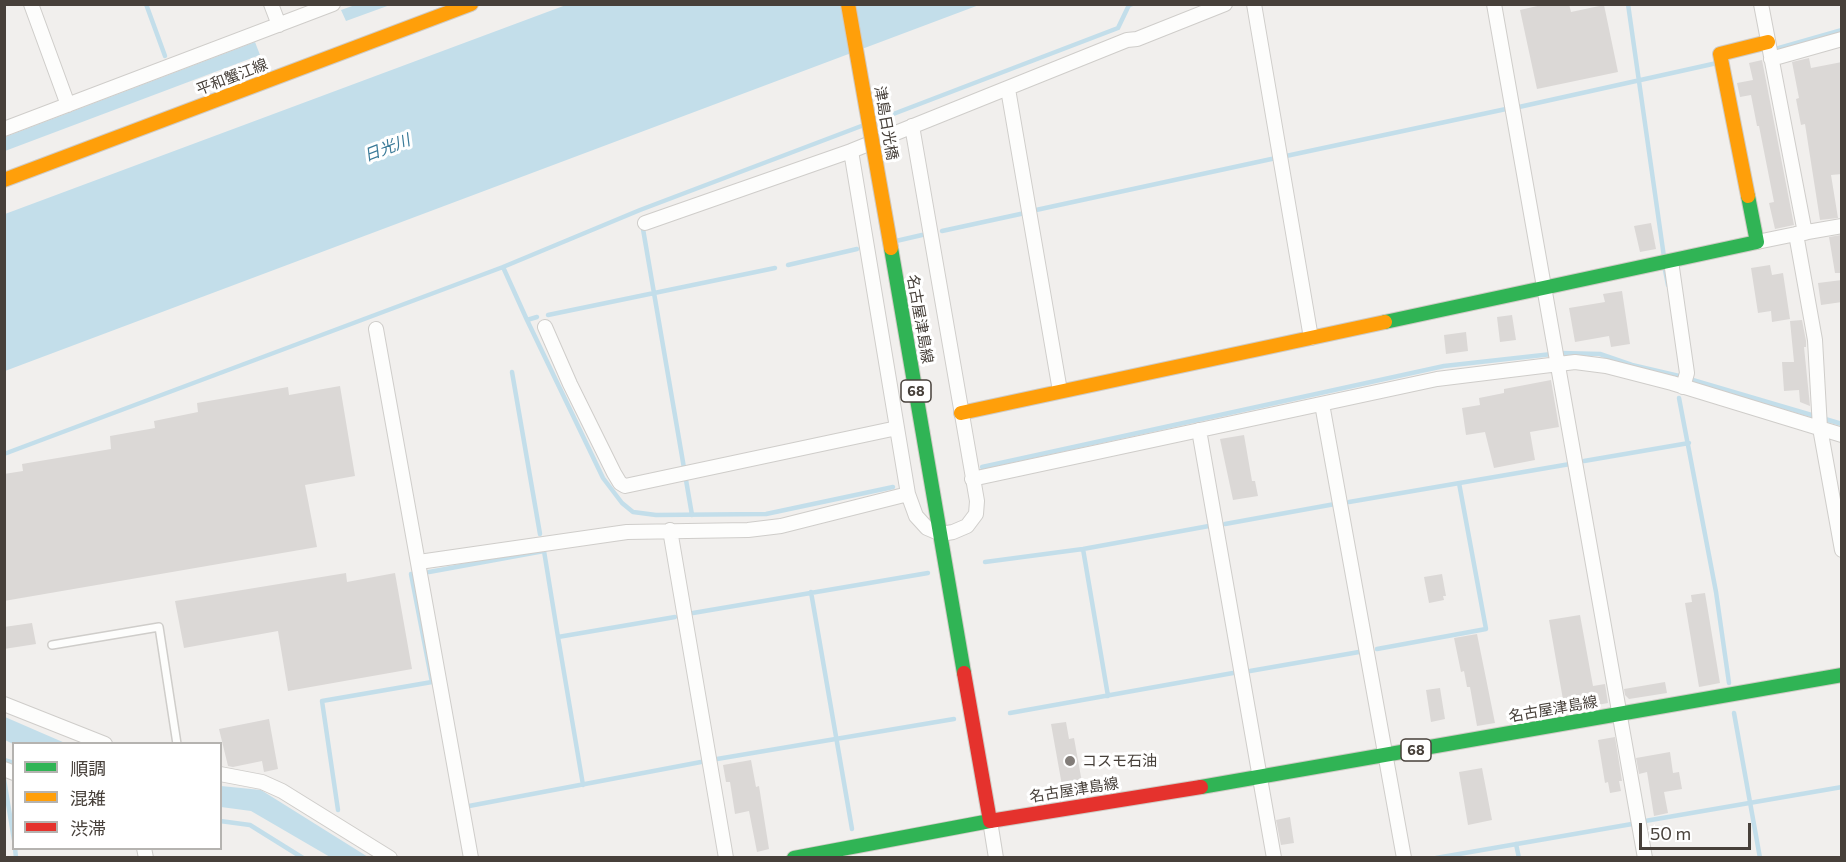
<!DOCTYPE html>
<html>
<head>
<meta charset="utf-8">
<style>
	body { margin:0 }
	#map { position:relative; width:1846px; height:862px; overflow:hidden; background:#f1efed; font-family:Commissioner,"Noto Sans JP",sans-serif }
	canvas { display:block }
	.frame { position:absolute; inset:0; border:6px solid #47403a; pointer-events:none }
	.legend { position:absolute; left:12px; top:742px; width:210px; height:108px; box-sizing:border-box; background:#fff; border:2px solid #b5b3b0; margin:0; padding:8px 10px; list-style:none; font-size:18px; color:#47403a }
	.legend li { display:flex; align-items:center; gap:12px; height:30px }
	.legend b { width:30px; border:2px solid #b5b3b0 }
	.scale { position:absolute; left:1639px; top:823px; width:112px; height:27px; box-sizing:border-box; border:3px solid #47403a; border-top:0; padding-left:8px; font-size:18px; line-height:21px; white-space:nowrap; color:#47403a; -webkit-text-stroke:4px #fff; paint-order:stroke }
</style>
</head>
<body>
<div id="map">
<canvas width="1846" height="862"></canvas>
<div class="frame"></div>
<ul class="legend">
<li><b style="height:8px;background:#30b455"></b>順調</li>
<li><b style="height:8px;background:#ff9f0a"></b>混雑</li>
<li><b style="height:8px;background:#e5322d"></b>渋滞</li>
</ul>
<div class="scale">50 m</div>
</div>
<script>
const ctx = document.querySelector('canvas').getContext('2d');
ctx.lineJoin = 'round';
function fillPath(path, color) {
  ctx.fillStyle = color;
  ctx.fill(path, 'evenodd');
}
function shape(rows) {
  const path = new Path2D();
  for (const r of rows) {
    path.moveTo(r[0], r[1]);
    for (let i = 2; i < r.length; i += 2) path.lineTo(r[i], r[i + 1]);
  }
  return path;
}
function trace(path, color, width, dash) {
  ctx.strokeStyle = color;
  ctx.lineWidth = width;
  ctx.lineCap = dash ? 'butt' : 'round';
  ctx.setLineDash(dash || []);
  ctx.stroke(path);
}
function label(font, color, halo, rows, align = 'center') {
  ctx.font = font + ' Commissioner,"Noto Sans JP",sans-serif';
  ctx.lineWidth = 6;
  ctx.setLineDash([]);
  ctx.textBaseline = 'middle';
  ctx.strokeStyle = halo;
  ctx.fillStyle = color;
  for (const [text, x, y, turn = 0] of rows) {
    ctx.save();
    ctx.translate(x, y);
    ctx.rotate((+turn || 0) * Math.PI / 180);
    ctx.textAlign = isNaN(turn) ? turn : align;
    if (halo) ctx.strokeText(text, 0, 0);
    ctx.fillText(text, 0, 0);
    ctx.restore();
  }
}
const water = shape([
	[355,5,355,4,390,5,346,21,341,10],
	[566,5,979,5,5,371,5,214],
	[255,42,260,55,5,151,5,137],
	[5,717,65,743,13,744,5,740],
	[221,786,261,790,368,857,330,857,251,811,221,807]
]);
const stream = shape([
	[146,4,165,56],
	[1628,4,1664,257],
	[1772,50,1842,30],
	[1519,107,1717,63],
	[875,121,1118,28,1129,5,1132,4],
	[1286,156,1506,109],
	[1036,210,1276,158],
	[643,229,684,468],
	[942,231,1025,213],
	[896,241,922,235],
	[788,265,857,249],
	[503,267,527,320,603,478,622,503,633,512,656,515,766,514,893,487],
	[1665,270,1668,285],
	[548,315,775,268],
	[527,320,537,317],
	[512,372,540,534],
	[1679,398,1716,592,1729,683],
	[4,454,503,267,640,210,864,125],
	[1584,461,1689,443],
	[982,467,1444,366,1561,353,1600,354,1632,365,1679,376,1842,424],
	[686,480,692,515],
	[1349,502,1570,464],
	[1225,524,1335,504],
	[1083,549,1108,696],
	[985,562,1083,549,1209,526],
	[429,572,544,551,558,637,675,617],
	[811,592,852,829],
	[693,613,928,573],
	[558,637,583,785],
	[1377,649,1486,629,1459,483],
	[1250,671,1359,652],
	[1010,713,1233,673],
	[1734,713,1760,858],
	[717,759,954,719],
	[4,760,14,763],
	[4,779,14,840],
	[469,806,701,762],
	[338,810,322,701,432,682,411,574,415,574],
	[220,821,250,825,303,858],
	[1645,821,1842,787],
	[1516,844,1519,858],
	[15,848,16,858],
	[1436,858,1632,824]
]);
const building = shape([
	[1546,4,1569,4,1571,12,1604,5,1618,72,1537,89,1520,10],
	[1809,58,1811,68,1842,62,1842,174,1831,175,1838,218,1820,220,1805,124,1801,125,1796,99,1799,98,1792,62],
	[1762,60,1794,225,1775,229,1769,203,1774,202,1759,126,1757,126,1751,95,1740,97,1737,83,1753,80,1749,63],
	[1651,223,1656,249,1640,252,1634,226],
	[1841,235,1842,273,1835,273,1829,237],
	[1770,265,1772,275,1783,273,1790,319,1772,322,1771,311,1758,313,1751,268],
	[1842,280,1842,302,1821,305,1818,283],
	[1622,291,1630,344,1611,347,1609,336,1575,342,1569,308,1605,302,1603,294],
	[1512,315,1516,340,1500,342,1497,317],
	[1802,320,1806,341,1806,347,1804,347,1810,406,1800,402,1799,390,1784,391,1782,362,1794,362,1790,321],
	[1466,332,1468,351,1446,354,1444,335],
	[1551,380,1559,427,1530,432,1535,460,1494,468,1485,432,1466,435,1462,408,1480,405,1479,398,1504,393,1504,389],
	[340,386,355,476,305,485,317,547,4,601,4,474,23,471,22,464,111,449,110,436,155,428,154,421,198,412,197,403,288,387,289,395],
	[1244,435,1252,481,1255,481,1258,496,1233,500,1220,439],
	[346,573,347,582,395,573,412,669,288,691,278,631,184,648,175,601],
	[1442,574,1446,596,1443,596,1444,600,1429,603,1424,577],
	[1705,593,1720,683,1699,687,1685,603,1692,602,1691,595],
	[1580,615,1593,686,1605,684,1608,703,1565,711,1549,620],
	[32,623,36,644,4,649,4,627],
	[1477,634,1495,723,1477,726,1470,687,1467,687,1464,671,1461,672,1454,638],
	[1665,682,1667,693,1629,699,1625,695,1624,689],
	[1440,688,1445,719,1431,722,1426,690],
	[269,719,278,769,264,772,262,761,233,767,228,766,219,729],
	[1066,722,1069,739,1074,738,1083,788,1063,791,1051,724],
	[1615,737,1622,781,1619,781,1621,791,1610,793,1608,782,1605,783,1598,740],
	[1670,752,1673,773,1679,772,1682,789,1664,792,1668,813,1654,816,1647,772,1639,774,1636,758],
	[751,760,756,787,759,786,769,849,757,852,749,811,735,814,730,782,726,782,723,765],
	[1482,768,1492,820,1468,825,1459,772],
	[1290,817,1294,843,1281,845,1276,820]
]);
const lane = shape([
	[52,645,159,627,177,744]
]);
const street = shape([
	[31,4,68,105],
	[271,4,279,25],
	[1254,4,1311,338],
	[1494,4,1645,858],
	[1761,4,1805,233],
	[1771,59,1842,39],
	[1008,89,1060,391],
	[4,129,333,4],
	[851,151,908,494,916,516,927,528,941,534,953,532,967,526,976,514,977,501,912,126],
	[645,223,851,151,1127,40,1137,39,1225,4],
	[1842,226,1796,234,1815,340,1820,428,1842,550],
	[1757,242,1796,234],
	[1671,261,1687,373,1683,387],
	[545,327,570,384,614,473,620,483,625,486,897,428],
	[376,329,471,858],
	[1322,404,1404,858],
	[1199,430,1274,858],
	[972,479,1437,379,1575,362,1606,366,1672,383,1842,435],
	[670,530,726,858],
	[419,562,627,532,748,530,781,526,908,494],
	[4,704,105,744],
	[4,769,14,773],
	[220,774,262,782,282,791,390,858],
	[990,821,996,858],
	[144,848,146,858]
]);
const fast = shape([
	[891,248,964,673],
	[1385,322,1757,242,1748,196],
	[1201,787,1842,675],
	[794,858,990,821]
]);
const slow = shape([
	[4,180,471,4],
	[1748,196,1720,54,1768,42],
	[961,413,1385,322]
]);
const jam = shape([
	[964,673,990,821,1201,787]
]);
const slowBridge = shape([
	[848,4,891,248]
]);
const markers = [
	[1070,761,6,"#827d79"]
];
const shields = [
	[916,391,30],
	[1416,750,30]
];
const shieldNames = [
	["68",916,391],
	["68",1416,750]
];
const streetNames = [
	["平和蟹江線",232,77,-21],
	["津島日光橋",886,123,80],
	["名古屋津島線",920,319,80],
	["名古屋津島線",1553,709,-10],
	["名古屋津島線",1074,790,-9]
];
const poiNames = [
	["コスモ石油",1082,761]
];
const waterNames = [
	["日光川",387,148,-21]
];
fillPath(water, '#c3deea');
trace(stream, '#c3deea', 4.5);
fillPath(building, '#dbd8d6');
trace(lane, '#cfcdca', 10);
trace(street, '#cfcdca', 16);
trace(fast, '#cfcbc5', 16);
trace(slow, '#cfcbc5', 16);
trace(jam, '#cfcbc5', 16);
trace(lane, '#fdfdfc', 7);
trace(street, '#fdfdfc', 14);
trace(fast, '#30b455', 14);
trace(slow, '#ff9f0a', 14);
trace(jam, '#e5322d', 14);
trace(slowBridge, '#d1c8bd', 16, []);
trace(slowBridge, '#ff9f0a', 14);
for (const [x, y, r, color] of markers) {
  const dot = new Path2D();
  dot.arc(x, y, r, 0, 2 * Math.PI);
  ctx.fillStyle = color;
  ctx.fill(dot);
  trace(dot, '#fff', 2);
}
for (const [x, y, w] of shields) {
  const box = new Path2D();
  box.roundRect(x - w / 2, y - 11, w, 22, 4.5);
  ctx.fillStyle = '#fff';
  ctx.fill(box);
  trace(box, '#47403a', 1.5);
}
label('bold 14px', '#47403a', null, shieldNames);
label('15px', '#47403a', '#fff', streetNames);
label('15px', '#47403a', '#fff', poiNames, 'left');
label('italic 16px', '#3a7a98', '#fff', waterNames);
</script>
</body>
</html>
